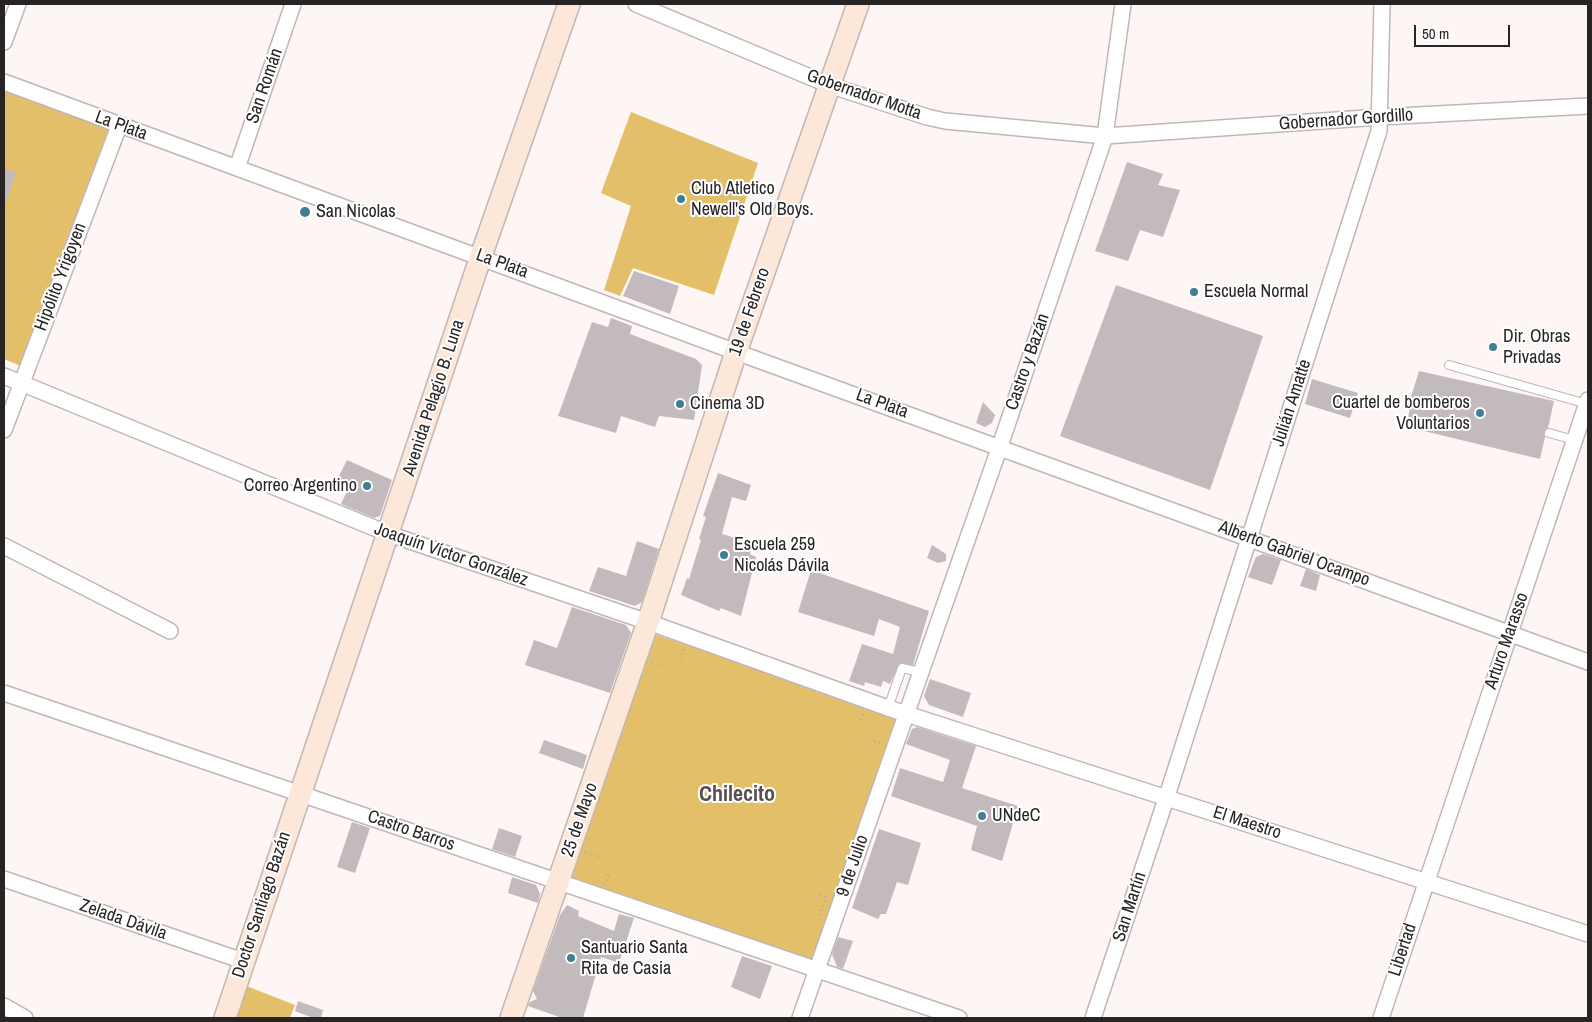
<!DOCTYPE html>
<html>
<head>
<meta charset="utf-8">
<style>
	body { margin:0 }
	#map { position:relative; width:1592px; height:1022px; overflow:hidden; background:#fef6f5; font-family:"Archivo Narrow",sans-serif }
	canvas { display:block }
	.frame { position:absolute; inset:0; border:5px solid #282424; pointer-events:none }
	.scale { position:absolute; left:1414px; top:25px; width:96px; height:22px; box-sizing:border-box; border:2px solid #282424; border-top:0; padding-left:6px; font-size:15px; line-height:18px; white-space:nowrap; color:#282424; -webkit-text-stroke:4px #fff; paint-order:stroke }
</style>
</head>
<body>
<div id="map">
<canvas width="1592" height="1022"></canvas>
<div class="frame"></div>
<div class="scale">50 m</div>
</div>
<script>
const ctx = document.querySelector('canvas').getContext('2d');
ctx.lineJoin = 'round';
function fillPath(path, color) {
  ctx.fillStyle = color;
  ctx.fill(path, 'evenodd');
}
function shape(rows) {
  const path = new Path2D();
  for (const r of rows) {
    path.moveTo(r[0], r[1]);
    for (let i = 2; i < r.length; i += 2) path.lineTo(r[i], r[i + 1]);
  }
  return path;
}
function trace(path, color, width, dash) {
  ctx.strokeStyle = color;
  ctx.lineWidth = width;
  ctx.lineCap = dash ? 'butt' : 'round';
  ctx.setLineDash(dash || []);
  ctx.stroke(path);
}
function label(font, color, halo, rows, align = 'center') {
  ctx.font = font + ' "Archivo Narrow",sans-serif';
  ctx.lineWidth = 4;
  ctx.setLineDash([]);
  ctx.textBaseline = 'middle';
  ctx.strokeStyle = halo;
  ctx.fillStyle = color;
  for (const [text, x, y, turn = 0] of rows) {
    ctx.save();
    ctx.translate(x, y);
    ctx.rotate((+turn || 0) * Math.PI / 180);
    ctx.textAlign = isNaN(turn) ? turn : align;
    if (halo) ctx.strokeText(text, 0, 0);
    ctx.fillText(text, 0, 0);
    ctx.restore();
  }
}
const green = shape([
	[4,89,111,129,23,367,4,359],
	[631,112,758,163,714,295,633,268,620,296,604,290,631,206,601,193],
	[651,633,898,716,816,961,568,879],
	[244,985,295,1005,290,1018,232,1018]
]);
const building = shape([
	[1127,162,1163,174,1158,185,1180,190,1163,237,1140,230,1128,261,1095,251],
	[4,168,16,173,5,204,4,204],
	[634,271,679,286,670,314,623,296],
	[1116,285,1263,336,1210,490,1060,436],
	[611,318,632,326,630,334,696,359,702,365,694,420,659,416,655,427,621,416,616,433,558,416,592,322,608,327],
	[1419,371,1554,401,1548,428,1544,432,1545,437,1540,459,1407,427,1411,397],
	[1312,379,1358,393,1350,418,1305,404],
	[983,402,995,415,992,423,985,427,976,423],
	[347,460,392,480,380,516,374,518,341,504,348,489,335,484],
	[718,473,751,485,746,501,732,497,722,534,752,543,750,554,756,557,741,616,721,608,719,611,681,595,687,578,689,579,701,540,699,539,706,517,703,516],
	[637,541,659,549,642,602,635,606,589,591,598,567,626,576],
	[932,545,946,554,946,561,938,563,927,558],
	[1263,554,1281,560,1272,585,1248,577,1256,557],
	[1306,569,1320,575,1316,591,1300,586],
	[811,570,929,611,913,665,899,664,890,684,883,681,881,687,865,682,864,686,849,681,862,644,893,654,900,627,879,619,874,636,798,612],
	[572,607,626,625,631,633,610,693,525,665,534,640,557,648],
	[930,679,971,693,963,717,929,705,924,696],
	[917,727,976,746,962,788,1018,806,1002,861,971,850,977,826,891,796,900,768,943,782,950,760,906,744,912,729],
	[544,740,587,755,583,769,539,753],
	[352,822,370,828,355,873,337,867],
	[499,828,522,836,515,857,492,849],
	[879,829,921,843,908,885,897,882,886,914,881,914,878,919,852,908],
	[512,877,536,885,540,894,538,903,508,893],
	[567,905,579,911,578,916,614,931,619,914,634,918,619,963,601,957,583,1018,562,1018,528,1006,530,1002,537,999,533,991,560,915],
	[838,937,853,941,843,969,837,967,832,954],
	[742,956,772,966,760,999,731,987],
	[298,1001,323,1010,321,1018,313,1018,295,1011]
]);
const path = shape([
	[680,659,684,649],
	[652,663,662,666],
	[861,720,864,712],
	[874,741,882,743],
	[585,852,600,857],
	[605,885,609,874],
	[820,894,826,897,819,917,821,918]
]);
const service = shape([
	[1449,365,1587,404],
	[1549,433,1574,440],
	[888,708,902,668,920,672]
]);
const minor = shape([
	[636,4,829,85,927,117,945,121,1105,136,1380,117,1588,106],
	[4,42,18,4],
	[4,82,736,352,1588,662],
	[237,168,293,4],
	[4,376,389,534,648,622,888,708,1588,934],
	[4,430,119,126],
	[4,546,170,631],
	[4,693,959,1018],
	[4,879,243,961],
	[4,1006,25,1018],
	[800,1018,1000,446,1105,136,1123,4],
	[1093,1018,1167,796,1379,131,1382,4],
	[1381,1018,1588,400]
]);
const secondary = shape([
	[225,1018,481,256,569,4],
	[511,1018,648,622,736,352,858,4]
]);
const markers = [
	[681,199,5,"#407f93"],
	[305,212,6,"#407f93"],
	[1194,292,5,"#407f93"],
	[1493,347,5,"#407f93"],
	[680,404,5,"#407f93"],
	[1480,413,5,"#407f93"],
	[367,486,5,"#407f93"],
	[724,555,5,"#407f93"],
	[982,816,5,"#407f93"],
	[571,958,5,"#407f93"]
];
const streetNames = [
	["San Román",265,86,-71],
	["Gobernador Motta",864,95,19],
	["Gobernador Gordillo",1346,120,-4],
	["La Plata",121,126,20],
	["La Plata",502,264,20],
	["Hipólito Yrigoyen",61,277,-69],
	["19 de Febrero",750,312,-71],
	["Castro y Bazán",1028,362,-71],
	["Avenida Pelagio B. Luna",434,398,-72],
	["Julián Amatte",1292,403,-72],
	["La Plata",882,404,20],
	["Alberto Gabriel Ocampo",1294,554,20],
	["Joaquín Víctor González",451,555,19],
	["Arturo Marasso",1507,641,-71],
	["25 de Mayo",580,820,-71],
	["El Maestro",1247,823,18],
	["Castro Barros",411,831,19],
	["9 de Julio",853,866,-71],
	["Doctor Santiago Bazán",262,905,-72],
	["San Martín",1130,907,-72],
	["Zelada Dávila",123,920,19],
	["Libertad",1403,950,-72]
];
const poiNames = [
	["Club Atletico",691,189],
	["Newell's Old Boys.",691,210],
	["San Nicolas",316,212],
	["Escuela Normal",1204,292],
	["Dir. Obras",1503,337],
	["Privadas",1503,358],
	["Cuartel de bomberos",1470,403,"right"],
	["Voluntarios",1470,424,"right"],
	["Cinema 3D",690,404],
	["Correo Argentino",357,486,"right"],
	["Escuela 259",734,545],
	["Nicolás Dávila",734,566],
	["UNdeC",992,816],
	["Santuario Santa",581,948],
	["Rita de Casia",581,969]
];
const districtNames = [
	["Chilecito",737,795]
];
fillPath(green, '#e4bf6a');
fillPath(building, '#c3babe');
trace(service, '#c0b6b6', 10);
trace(minor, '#c0b6b6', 18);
trace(secondary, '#c0b6b6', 24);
trace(path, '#aea7a7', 2.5, [1, 4]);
trace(service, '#fff', 8);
trace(minor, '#fff', 15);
trace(secondary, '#fde7d9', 21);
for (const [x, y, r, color] of markers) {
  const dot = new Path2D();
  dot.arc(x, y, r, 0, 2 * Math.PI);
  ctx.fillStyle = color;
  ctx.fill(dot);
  trace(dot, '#fff', 2);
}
label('18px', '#282424', '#fff', streetNames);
label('18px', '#282424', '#fff', poiNames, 'left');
label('bold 22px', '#595050', '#fff', districtNames);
</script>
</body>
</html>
